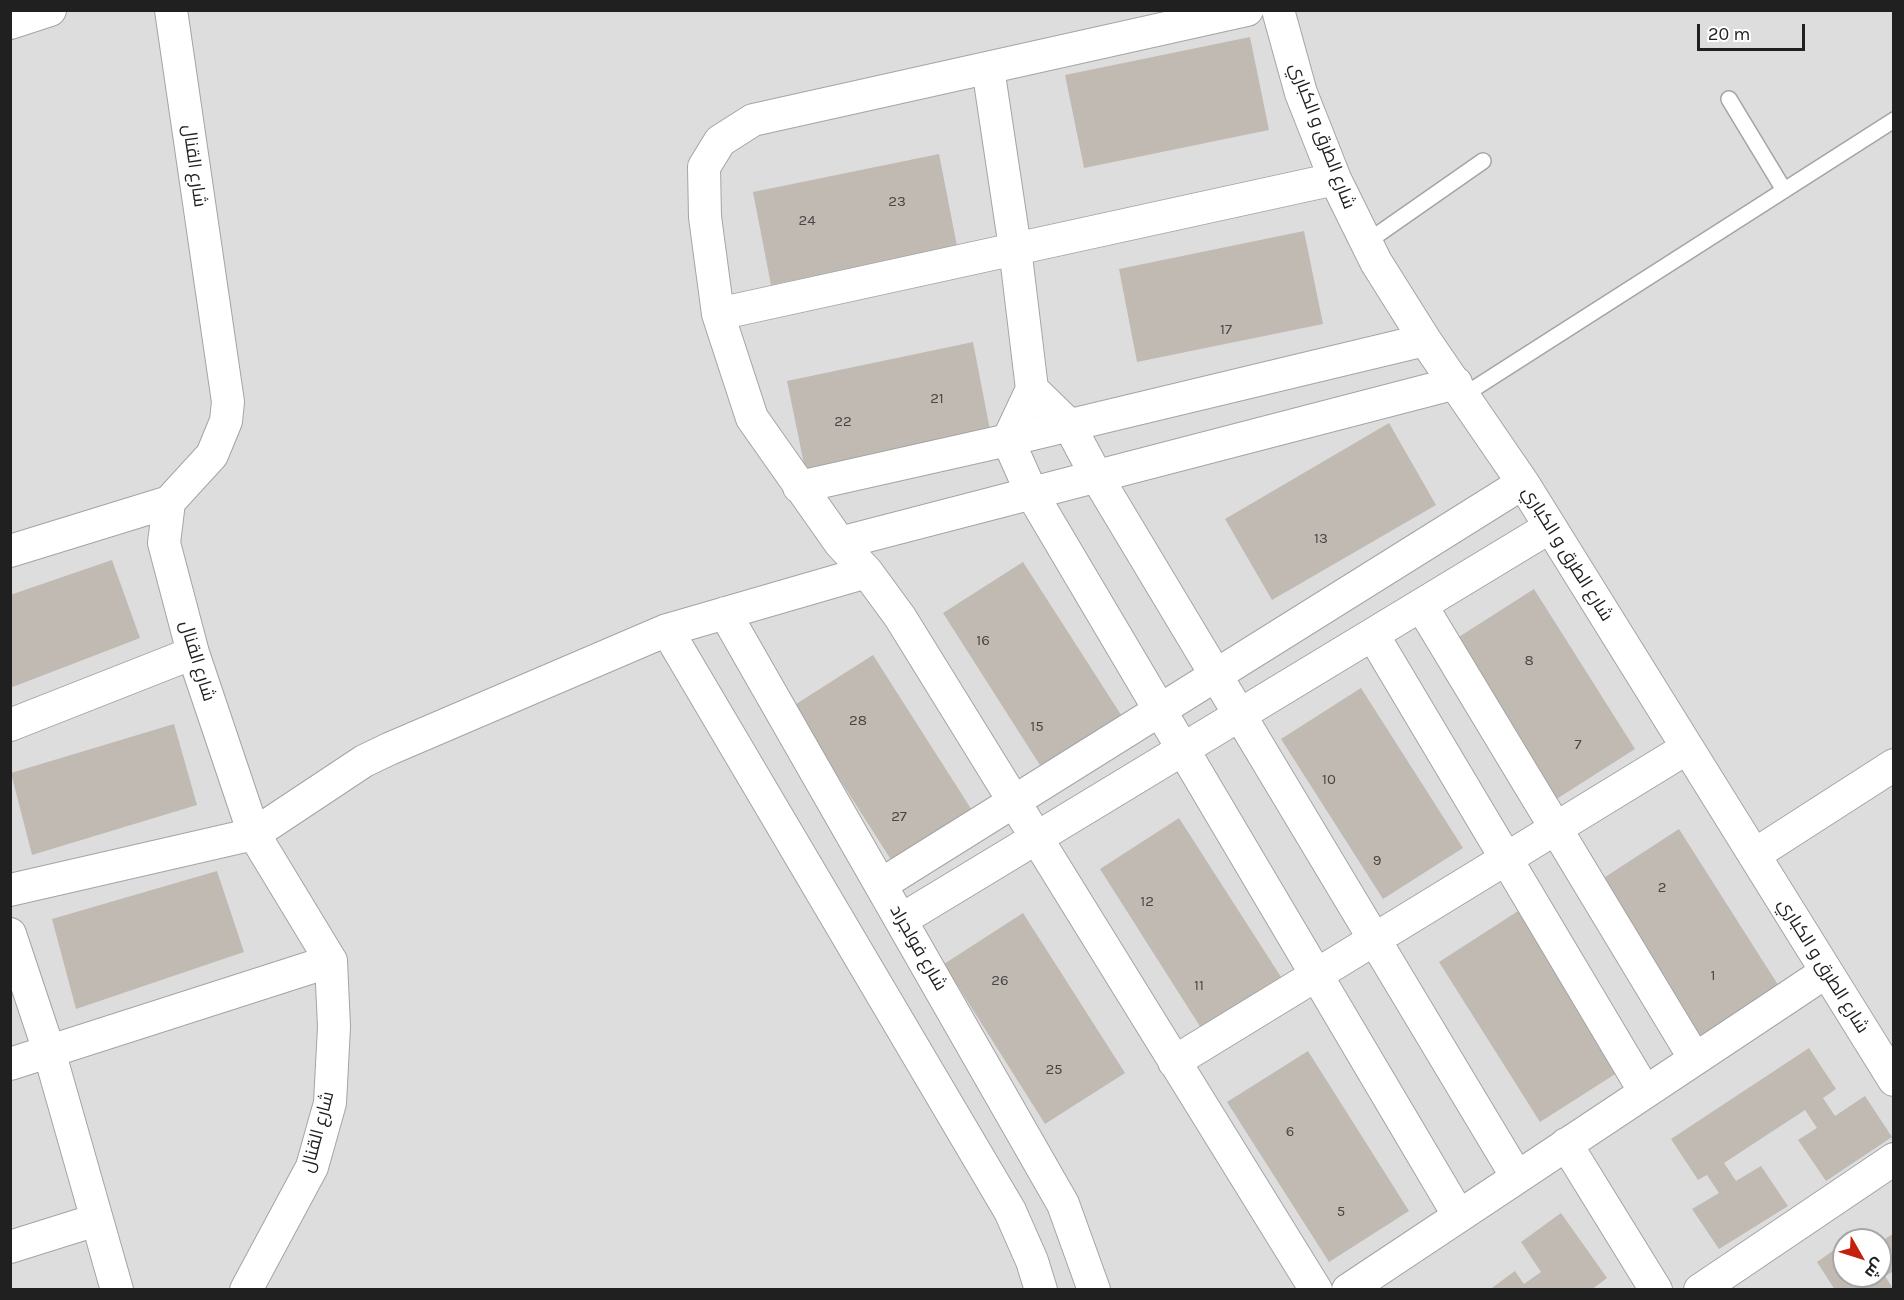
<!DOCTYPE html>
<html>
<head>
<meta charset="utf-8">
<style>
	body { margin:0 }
	#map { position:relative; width:1904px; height:1300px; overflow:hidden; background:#f0eee7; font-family:Karla,Cairo,sans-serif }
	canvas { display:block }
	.frame { position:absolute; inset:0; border:12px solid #202020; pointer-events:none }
	.north { position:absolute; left:1832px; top:1228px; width:60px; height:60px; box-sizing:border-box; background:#fff; border:2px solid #a6a6a6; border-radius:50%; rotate:129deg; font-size:16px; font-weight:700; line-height:24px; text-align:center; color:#202020 }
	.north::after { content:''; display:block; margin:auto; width:21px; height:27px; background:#c4200b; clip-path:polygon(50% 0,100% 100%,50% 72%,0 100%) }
	.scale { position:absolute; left:1697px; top:24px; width:108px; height:27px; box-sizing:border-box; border:3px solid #202020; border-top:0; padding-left:8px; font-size:18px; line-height:21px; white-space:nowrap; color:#202020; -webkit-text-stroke:4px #fff; paint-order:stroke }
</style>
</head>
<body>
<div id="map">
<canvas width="1904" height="1300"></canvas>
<div class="frame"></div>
<div class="north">ش</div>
<div class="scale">20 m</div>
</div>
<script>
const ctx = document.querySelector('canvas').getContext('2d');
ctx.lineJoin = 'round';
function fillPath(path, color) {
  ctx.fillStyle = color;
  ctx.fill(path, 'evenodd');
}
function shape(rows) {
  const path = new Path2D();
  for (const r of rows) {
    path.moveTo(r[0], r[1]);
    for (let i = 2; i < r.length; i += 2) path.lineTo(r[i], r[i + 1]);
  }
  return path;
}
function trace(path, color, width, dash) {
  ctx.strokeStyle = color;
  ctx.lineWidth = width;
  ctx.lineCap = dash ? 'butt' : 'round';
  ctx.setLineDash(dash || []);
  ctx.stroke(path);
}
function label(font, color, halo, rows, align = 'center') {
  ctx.font = font + ' Karla,Cairo,sans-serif';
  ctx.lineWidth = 4.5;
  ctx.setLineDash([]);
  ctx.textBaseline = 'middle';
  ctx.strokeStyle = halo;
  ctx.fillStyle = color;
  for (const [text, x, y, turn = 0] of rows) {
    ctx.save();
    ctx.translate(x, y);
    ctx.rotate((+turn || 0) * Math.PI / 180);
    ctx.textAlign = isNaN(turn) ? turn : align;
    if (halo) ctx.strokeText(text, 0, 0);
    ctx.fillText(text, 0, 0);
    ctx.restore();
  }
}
const residential = shape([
	[10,11,1893,11,1893,1289,11,1289],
	[1844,1240,1880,1240,1880,1276,1844,1276]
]);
const building = shape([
	[1250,37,1269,130,1084,168,1065,75],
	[939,154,957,246,771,285,753,192],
	[1304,231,1323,324,1137,362,1119,269],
	[973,342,991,435,806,474,787,381],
	[1389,423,1436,505,1272,600,1225,519],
	[112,560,140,638,10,688,10,595],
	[1023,562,1125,721,1045,773,943,613],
	[1534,589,1635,749,1555,800,1454,640],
	[873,655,975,815,895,866,793,706],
	[1361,688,1463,848,1383,899,1281,739],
	[174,724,197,805,32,855,11,773],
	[1179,818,1281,977,1201,1028,1100,869],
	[1679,829,1780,988,1700,1040,1599,881],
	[217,871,244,952,76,1009,52,919],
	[1518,911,1620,1071,1540,1122,1439,962],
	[1023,913,1125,1073,1045,1124,944,964],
	[1809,1048,1836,1089,1823,1098,1835,1116,1865,1096,1892,1137,1826,1181,1798,1140,1817,1128,1805,1110,1724,1163,1736,1181,1761,1166,1788,1206,1719,1249,1692,1209,1719,1193,1707,1175,1698,1180,1671,1139],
	[1308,1051,1409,1211,1329,1262,1227,1102],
	[1561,1213,1607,1278,1591,1290,1489,1290,1515,1271,1524,1284,1541,1272,1521,1242],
	[1894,1233,1894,1271,1885,1276,1894,1290,1835,1290,1817,1262,1844,1243,1844,1276,1880,1276,1880,1255,1890,1247,1885,1239],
	[1856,1234,1860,1240,1848,1240]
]);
const lane = shape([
	[1729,99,1784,190],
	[1367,242,1483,161],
	[1464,395,1894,120]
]);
const street = shape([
	[171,10,228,402,226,421,212,455,169,502,164,543,193,653,254,834,331,961,334,1027,330,1103,312,1167,246,1290],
	[1247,10,753,120,720,141,704,167,705,217,718,314,752,418,840,543,867,572,900,617,1316,1290],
	[1278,10,1301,93,1335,179,1376,262,1425,340,1523,483,1894,1080],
	[10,23,50,10],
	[988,68,1015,248,1032,389,1008,440,1032,494,1459,1216],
	[718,314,1335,179],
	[1032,389,1069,425,1097,477,1517,1177],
	[799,487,1008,440,1425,340],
	[840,543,1456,383],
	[10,551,169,502],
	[1421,605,1695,1059],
	[725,613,1063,1204,1094,1290],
	[667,630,1010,1211,1032,1261,1041,1290],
	[1373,635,1645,1092],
	[10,725,193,653],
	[1754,855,1894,765],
	[882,884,1523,483],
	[10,890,254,834,364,761,389,749,667,630,867,572],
	[901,920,1550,527],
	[10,934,49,1051,117,1290],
	[1174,1062,1687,748],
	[10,1064,331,961],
	[1566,1144,1656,1290],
	[10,1247,96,1220],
	[1348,1290,1826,972],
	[1700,1290,1894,1159]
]);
const numberNames = [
	["23",897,202],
	["24",807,221],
	["17",1226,330],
	["21",937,399],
	["22",843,422],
	["13",1321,539],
	["16",983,641],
	["8",1529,661],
	["28",858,721],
	["15",1037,727],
	["7",1578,745],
	["10",1329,780],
	["27",899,817],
	["9",1377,861],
	["2",1662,888],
	["12",1147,902],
	["1",1713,976],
	["26",1000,981],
	["11",1199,986],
	["25",1054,1070],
	["6",1290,1132],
	["5",1341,1212]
];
const streetNames = [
	["شارع الطرق و الكباري",1322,136,69],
	["شارع القنال",194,166,82],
	["شارع الطرق و الكباري",1567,554,58],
	["شارع القنال",197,661,73],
	["شارع فولجراد",918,948,60],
	["شارع الطرق و الكباري",1823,966,58],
	["شارع القنال",318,1132,-75]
];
fillPath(residential, '#dedddd');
fillPath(building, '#c0bab3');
trace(lane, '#a4a4a4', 18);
trace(street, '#a4a4a4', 34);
trace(lane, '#fff', 15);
trace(street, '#fff', 32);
label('15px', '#484645', null, numberNames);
label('18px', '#202020', '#fff', streetNames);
</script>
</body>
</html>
